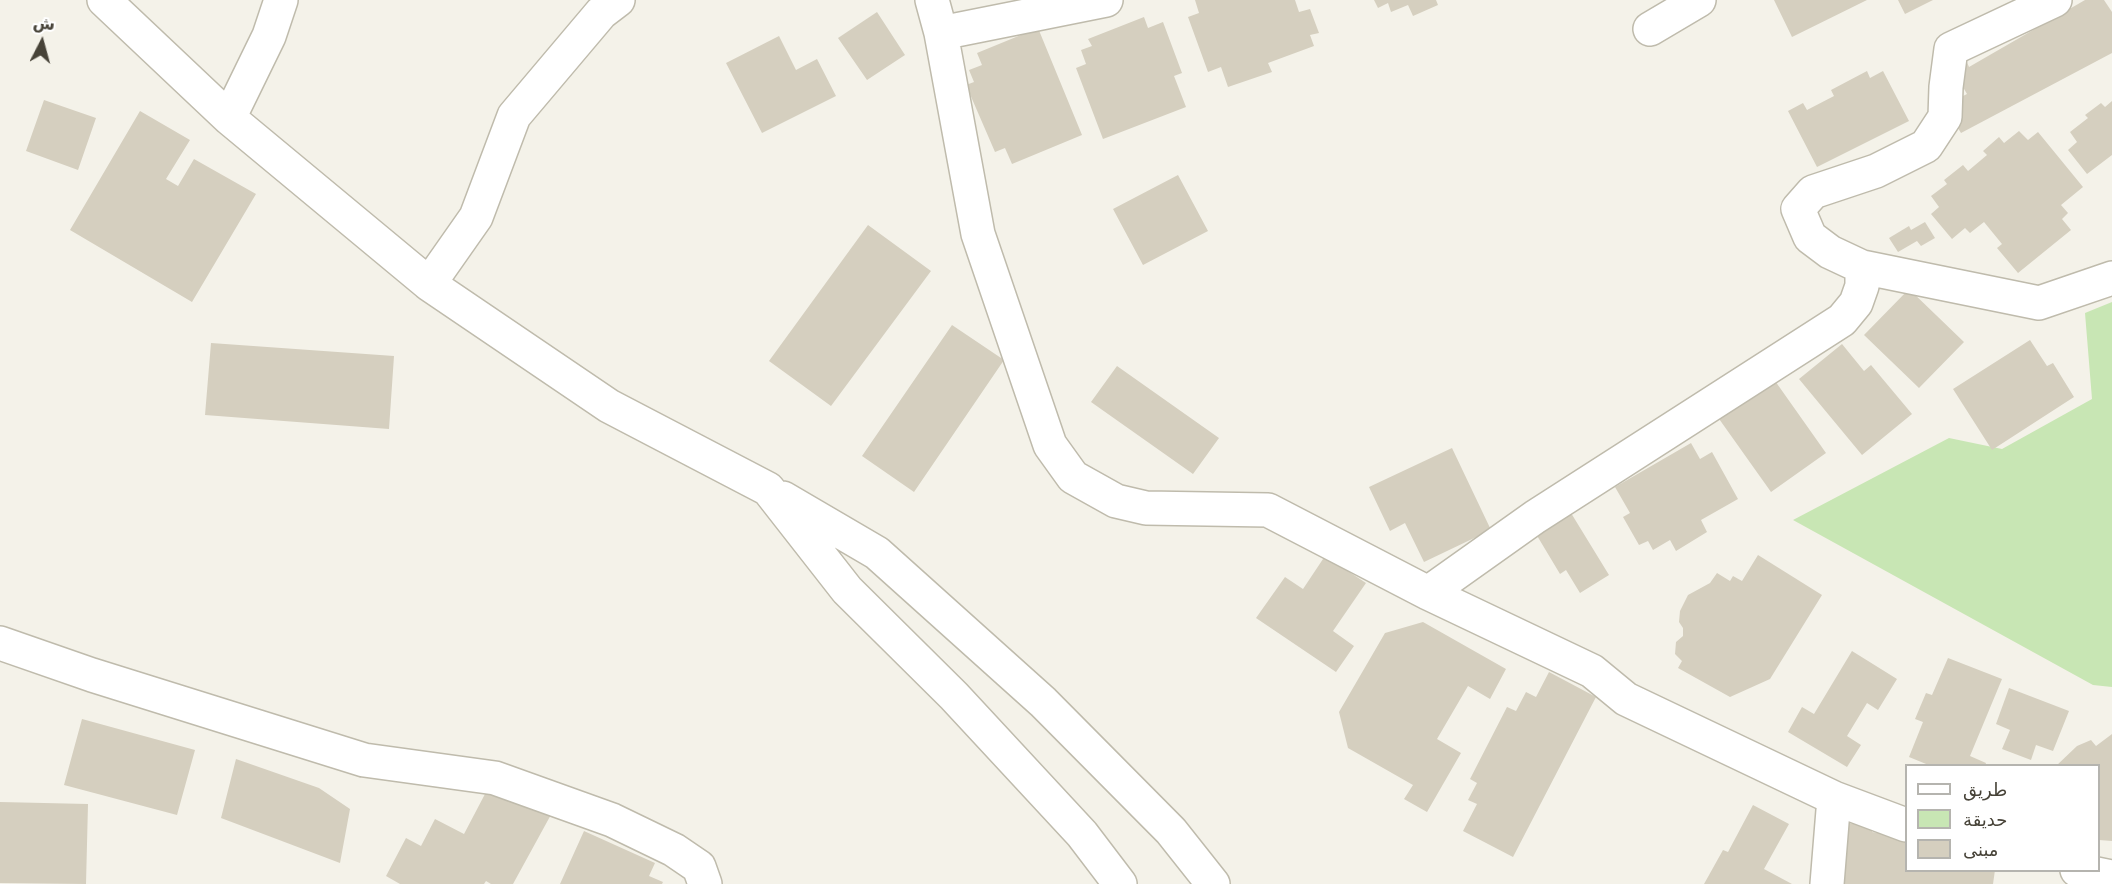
<!DOCTYPE html>
<html>
<head>
<meta charset="utf-8">
<style>
	body { margin:0 }
	#map { position:relative; width:2112px; height:884px; overflow:hidden; background:#f4f2e9; font-family:"DejaVu Sans","Noto Naskh Arabic",sans-serif }
	canvas { display:block }
	.legend { position:absolute; left:1905px; top:764px; width:195px; height:108px; box-sizing:border-box; background:#fff; border:2px solid #b5b4af; margin:0; padding:8px 10px; list-style:none; font-size:18px; color:#474338 }
	.legend li { display:flex; align-items:center; gap:12px; height:30px }
	.legend b { width:30px; border:2px solid #b5b4af }
	.north { position:absolute; left:12px; top:12px; width:60px; height:60px; -webkit-text-stroke:4px #fff; paint-order:stroke; rotate:6deg; font-size:16px; font-weight:700; line-height:24px; text-align:center; color:#474338 }
	.north::after { content:''; display:block; margin:auto; width:21px; height:27px; background:#474338; clip-path:polygon(50% 0,100% 100%,50% 72%,0 100%) }
</style>
</head>
<body>
<div id="map">
<canvas width="2112" height="884"></canvas>
<ul class="legend">
<li><b style="height:8px;background:#fff"></b>طريق</li>
<li><b style="height:16px;background:#c8e6b4"></b>حديقة</li>
<li><b style="height:16px;background:#d5cfbf"></b>مبنى</li>
</ul>
<div class="north">ش</div>
</div>
<script>
const ctx = document.querySelector('canvas').getContext('2d');
ctx.lineJoin = 'round';
function fillPath(path, color) {
  ctx.fillStyle = color;
  ctx.fill(path, 'evenodd');
}
function shape(rows) {
  const path = new Path2D();
  for (const r of rows) {
    path.moveTo(r[0], r[1]);
    for (let i = 2; i < r.length; i += 2) path.lineTo(r[i], r[i + 1]);
  }
  return path;
}
function trace(path, color, width, dash) {
  ctx.strokeStyle = color;
  ctx.lineWidth = width;
  ctx.lineCap = dash ? 'butt' : 'round';
  ctx.setLineDash(dash || []);
  ctx.stroke(path);
}
const green = shape([
	[2112,302,2112,687,2093,685,1793,520,1949,438,2002,449,2092,399,2085,313]
]);
const building = shape([
	[1195,0,1295,0,1299,12,1310,9,1319,33,1310,35,1314,46,1268,63,1272,72,1228,87,1221,67,1208,72,1188,17,1199,13],
	[1374,0,1436,0,1438,5,1413,16,1408,5,1391,12,1388,3,1378,8],
	[1774,0,1867,0,1792,37],
	[1898,0,1933,0,1905,14],
	[2085,0,2104,0,2112,12,2112,53,1961,133,1953,120,1955,100,1967,94,1956,75,1966,60,1969,67],
	[877,12,905,55,867,80,838,38],
	[1144,17,1148,28,1163,22,1182,73,1174,76,1186,107,1103,139,1076,68,1086,64,1081,50,1092,46,1088,39],
	[1038,28,1082,135,1012,164,1005,148,995,152,966,85,974,82,969,70,982,65,977,53],
	[779,36,796,70,817,59,836,96,762,133,726,63],
	[1867,71,1870,78,1883,71,1909,121,1817,167,1788,111,1803,103,1807,110,1834,96,1831,90],
	[44,100,96,118,78,170,26,151],
	[2112,101,2112,155,2087,174,2068,150,2077,142,2070,132,2088,118,2085,115,2101,103,2105,107],
	[140,111,190,140,166,179,178,186,194,159,256,194,192,302,70,230],
	[2019,131,2028,140,2038,132,2083,187,2061,205,2068,213,2062,219,2071,230,2018,273,1997,248,2002,244,1984,222,1970,233,1965,228,1952,239,1931,214,1939,207,1931,196,1947,184,1944,180,1963,165,1968,171,1987,155,1983,151,1999,137,2004,143],
	[1178,175,1208,231,1143,265,1113,209],
	[1925,222,1935,238,1921,246,1917,241,1898,252,1889,238,1909,226,1911,230],
	[868,225,931,271,831,406,769,361],
	[1909,289,1964,342,1919,388,1864,335],
	[952,325,1004,360,914,492,862,456],
	[2030,340,2047,366,2053,363,2074,397,1992,450,1953,389],
	[211,343,394,356,389,429,205,415],
	[1842,344,1864,371,1871,365,1912,414,1862,455,1799,379],
	[1117,366,1219,438,1193,474,1091,402],
	[1773,378,1826,453,1771,492,1717,416],
	[1691,443,1700,459,1712,452,1738,499,1701,520,1707,532,1676,551,1670,540,1653,550,1648,541,1639,545,1623,517,1630,513,1615,487],
	[1452,448,1491,530,1424,562,1405,523,1390,531,1369,487],
	[1571,513,1609,575,1580,593,1566,570,1560,574,1536,534],
	[1758,555,1822,595,1770,679,1730,697,1678,668,1682,661,1675,654,1676,642,1683,636,1683,628,1679,622,1680,611,1688,595,1710,583,1717,573,1730,581,1733,576,1742,581],
	[1325,556,1366,583,1333,631,1354,646,1336,672,1256,618,1285,577,1303,589],
	[1423,622,1506,669,1490,699,1468,686,1437,739,1461,753,1427,812,1404,799,1413,785,1348,748,1339,712,1385,633],
	[1852,651,1897,679,1878,710,1867,703,1847,736,1861,745,1847,767,1788,732,1802,707,1814,714],
	[1948,658,2002,679,1970,756,1986,763,1985,766,1931,766,1909,757,1923,722,1915,719,1926,693,1932,695],
	[1549,672,1596,697,1513,857,1463,831,1477,804,1468,800,1477,783,1470,779,1507,707,1516,711,1526,692,1536,697],
	[2009,688,2069,711,2053,751,2036,745,2031,760,2002,749,2010,730,1996,724],
	[82,719,195,750,177,815,64,785],
	[2112,734,2112,841,2099,840,2098,766,2056,766,2077,746,2091,740,2096,746],
	[236,759,319,788,350,809,340,863,221,818],
	[509,787,553,811,513,884,491,884,486,881,484,884,400,884,386,876,406,838,421,846,435,819,464,834,485,794],
	[0,802,88,804,86,884,0,883],
	[1753,805,1789,824,1764,869,1792,884,1704,884,1723,850,1728,852],
	[1848,823,1873,826,1872,832,1892,835,1906,831,1906,870,1995,870,1993,884,1841,884],
	[584,831,655,863,649,876,663,882,662,884,560,884]
]);
const street = shape([
	[104,0,229,118,429,284,609,406,768,489,847,590,954,696,1082,834,1120,884],
	[932,0,941,33,978,234,1050,445,1073,477,1116,501,1146,508,1268,510,1428,593,1592,671,1626,699,1834,798,1906,825],
	[1650,29,1699,0],
	[941,33,1106,0],
	[229,118,269,36,281,0],
	[1862,267,2039,303,2112,278],
	[429,284,476,217,514,116,601,13,618,0],
	[783,498,877,553,1043,702,1171,831,1213,884],
	[1428,593,1535,517,1842,320,1856,303,1862,286,1862,267,1830,252,1810,237,1798,209,1813,192,1876,171,1926,146,1945,117,1946,87,1951,49,2055,0],
	[0,643,92,675,364,760,495,778,612,820,674,850,699,867,705,884],
	[2077,870,2112,877],
	[1827,884,1834,798]
]);
fillPath(green, '#c8e6b4');
fillPath(building, '#d5cfbf');
trace(street, '#bfbbac', 36);
trace(street, '#fff', 33);
</script>
</body>
</html>
